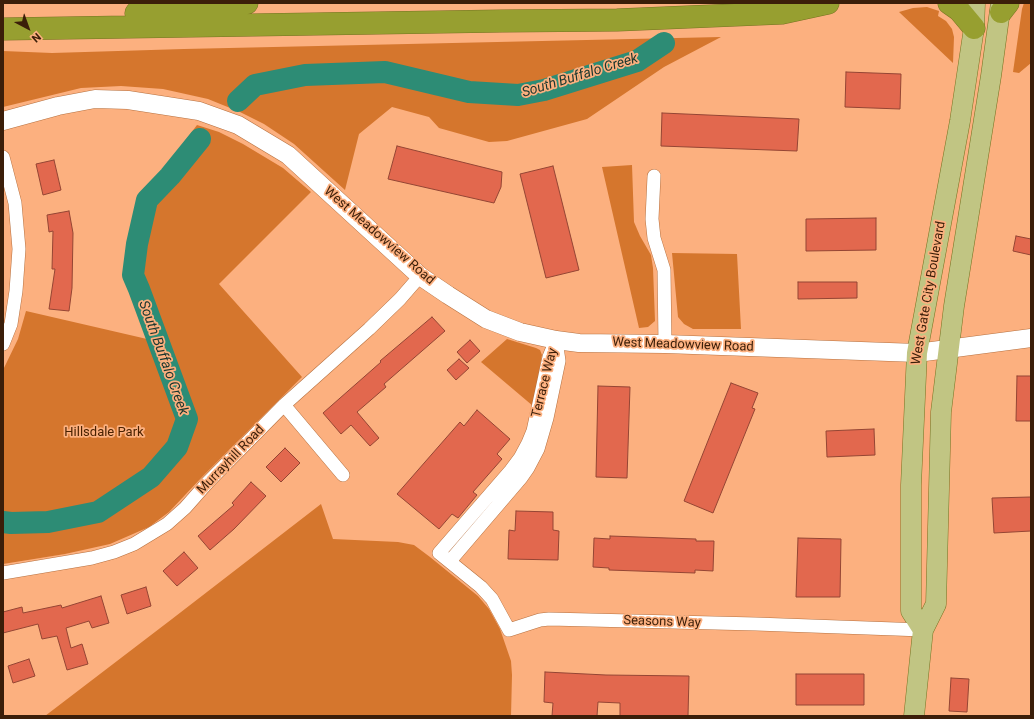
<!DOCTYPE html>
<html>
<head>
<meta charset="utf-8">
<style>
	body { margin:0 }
	#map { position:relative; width:1034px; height:719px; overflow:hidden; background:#fcb07f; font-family:Roboto,sans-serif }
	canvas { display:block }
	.frame { position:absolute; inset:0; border:4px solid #3b1e09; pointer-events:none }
	.north { position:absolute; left:8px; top:8px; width:40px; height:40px; -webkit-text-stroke:3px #fcb07f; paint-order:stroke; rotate:139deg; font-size:11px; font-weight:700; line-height:16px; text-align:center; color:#3b1e09 }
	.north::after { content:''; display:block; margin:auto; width:14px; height:18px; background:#3b1e09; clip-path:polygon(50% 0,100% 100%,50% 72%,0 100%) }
</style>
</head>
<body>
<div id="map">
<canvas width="1034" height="719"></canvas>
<div class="frame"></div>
<div class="north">N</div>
</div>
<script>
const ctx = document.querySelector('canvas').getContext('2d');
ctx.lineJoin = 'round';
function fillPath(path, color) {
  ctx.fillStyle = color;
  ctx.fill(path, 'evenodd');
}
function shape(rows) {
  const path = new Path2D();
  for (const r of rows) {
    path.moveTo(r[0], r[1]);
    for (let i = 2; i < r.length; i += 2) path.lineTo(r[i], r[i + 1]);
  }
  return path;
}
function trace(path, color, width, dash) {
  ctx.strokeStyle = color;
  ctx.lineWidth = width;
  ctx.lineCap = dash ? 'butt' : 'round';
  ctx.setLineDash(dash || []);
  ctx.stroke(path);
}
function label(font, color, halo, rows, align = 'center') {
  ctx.font = font + ' Roboto,sans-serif';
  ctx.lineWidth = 3.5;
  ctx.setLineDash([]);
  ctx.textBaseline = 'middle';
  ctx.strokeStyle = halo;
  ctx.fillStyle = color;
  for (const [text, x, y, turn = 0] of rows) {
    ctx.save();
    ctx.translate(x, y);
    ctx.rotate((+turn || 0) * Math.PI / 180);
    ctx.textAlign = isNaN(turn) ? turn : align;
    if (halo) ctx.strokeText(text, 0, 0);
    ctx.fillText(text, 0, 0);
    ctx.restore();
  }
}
const green = shape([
	[1024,3,1031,3,1031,63,1019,73,1013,72,1022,9],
	[927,7,939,11,938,16,946,21,952,29,954,37,953,63,899,12,913,8],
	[721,37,664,67,587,119,507,141,489,142,439,128,429,117,392,107,359,134,345,190,294,144,264,124,240,112,208,99,163,89,121,86,81,88,3,107,3,51,52,53,184,49],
	[197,125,219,132,243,144,283,168,311,192,219,284,302,377,203,476,169,512,149,527,110,544,65,554,3,564,3,370,18,339,26,311,147,339,127,279,131,232,143,197],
	[632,165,634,222,640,236,651,255,653,268,655,321,648,327,639,328,602,167],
	[672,253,737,254,741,329,693,329,684,324,678,317],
	[507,339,536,348,540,350,542,355,533,406,481,362],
	[321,504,333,539,398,542,414,545,430,557,478,596,489,609,500,629,511,661,512,675,511,716,45,716,172,619]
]);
const river = shape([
	[238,101,255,85,305,75,385,72,469,92,518,95,544,90,637,61,664,43],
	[3,522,11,523,48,522,98,512,151,477,177,447,187,419,139,289,133,275,137,244,147,200,170,176,200,139]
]);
const building = shape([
	[846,72,901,74,900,109,845,107,846,72],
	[662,113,799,119,797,151,661,146,662,113],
	[397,146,502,172,501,187,494,203,388,179,397,146],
	[54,160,61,190,43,195,36,164,54,160],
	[553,166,579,270,546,278,520,174,553,166],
	[69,211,73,233,72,288,69,311,49,309,55,269,52,269,53,231,49,232,47,215,69,211],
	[876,218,876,250,806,251,806,219,876,218],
	[1016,236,1031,239,1031,255,1013,251,1016,236],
	[798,282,857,282,857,298,798,299,798,282],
	[432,317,445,331,384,384,386,387,357,412,379,438,370,446,351,425,341,434,323,413,381,362,380,361,432,317],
	[470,340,480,351,467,363,457,352,470,340],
	[459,359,469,368,456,380,447,370,459,359],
	[1017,376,1031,376,1031,421,1016,421,1017,376],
	[731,383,758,393,752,408,755,409,713,513,684,501,731,383],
	[598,386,630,387,627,478,596,477,598,386],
	[477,410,510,439,497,454,502,459,473,492,477,495,458,518,452,514,439,529,397,494,460,422,464,426,477,410],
	[874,429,875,455,827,457,826,431,874,429],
	[285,448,300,463,281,482,266,467,285,448],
	[251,482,266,496,234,529,210,550,198,536,234,505,232,503,251,482],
	[1031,497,1031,531,994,533,992,498,1031,497],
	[516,511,553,512,553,530,559,531,558,560,508,559,509,530,515,531,516,511],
	[610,536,696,539,696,541,714,541,713,571,695,570,695,573,609,570,609,568,593,567,594,538,610,539,610,536],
	[798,538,841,539,840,597,796,597,798,538],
	[184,552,198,568,177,586,163,571,184,552],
	[146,587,151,606,127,614,121,595,146,587],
	[101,596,109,623,92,628,89,621,66,628,71,648,82,644,88,664,67,670,57,636,42,639,38,624,3,633,3,612,22,607,23,613,61,605,62,608,101,596],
	[29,659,35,676,13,683,8,666,29,659],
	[545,672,606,675,689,676,688,716,620,716,620,703,598,702,597,716,552,716,553,703,544,702,545,672],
	[796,674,864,674,864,705,796,705,796,674],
	[951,678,969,679,967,712,949,711,951,678]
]);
const street = shape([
	[3,157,15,203,19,249,16,291,11,324,3,344],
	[654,176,652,219,654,238,664,270,665,344],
	[556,340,549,357,533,431,528,443,520,458,511,470,439,553,481,587,492,599,509,630,540,620,549,619,756,624,923,630],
	[284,405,343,475],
	[450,561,521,478,528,468,538,449,547,418,559,361,556,340],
	[3,573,92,558,114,552,134,544,167,524,185,508,208,482,284,405,369,329,400,299,420,276]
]);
const secondary = shape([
	[3,121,58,106,95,99,128,100,199,111,238,125,288,155,420,276,448,295,486,319,520,332,556,340,579,343,665,344,917,353,1031,338]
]);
const primary = shape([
	[923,630,911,611,911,485,917,353,960,121,974,28,975,3],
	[914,716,923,630,936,604,941,412,954,306,991,76,1001,3]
]);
const highway = shape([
	[949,3,959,10,974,28],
	[1001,12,1008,3],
	[136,13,247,3],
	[3,29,502,21,617,20,782,13,828,3]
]);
const streetNames = [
	["West Meadowview Road",379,236,41],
	["West Gate City Boulevard",929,293,-80],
	["West Meadowview Road",683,345,2],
	["Terrace Way",545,383,-76],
	["Murrayhill Road",231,460,-46],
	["Seasons Way",662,622,2]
];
const parkNames = [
	["Hillsdale Park",104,433]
];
const waterNames = [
	["South Buffalo Creek",580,76,-17],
	["South Buffalo Creek",163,358,70]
];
fillPath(green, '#d5762d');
trace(river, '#2d8c75', 22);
fillPath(building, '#e2684e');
trace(building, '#944534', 1);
trace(street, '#b6703f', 14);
trace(secondary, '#b6703f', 19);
trace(primary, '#777222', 21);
trace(highway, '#777222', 23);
trace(street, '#fff', 13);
trace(secondary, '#fff', 18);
trace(primary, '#c1c583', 20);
trace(highway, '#979f30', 22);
label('13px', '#3b1e09', '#fcb07f', streetNames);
label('13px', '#492100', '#fcb07f', parkNames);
label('italic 14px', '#1a362e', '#fcb07f', waterNames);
</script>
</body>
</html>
